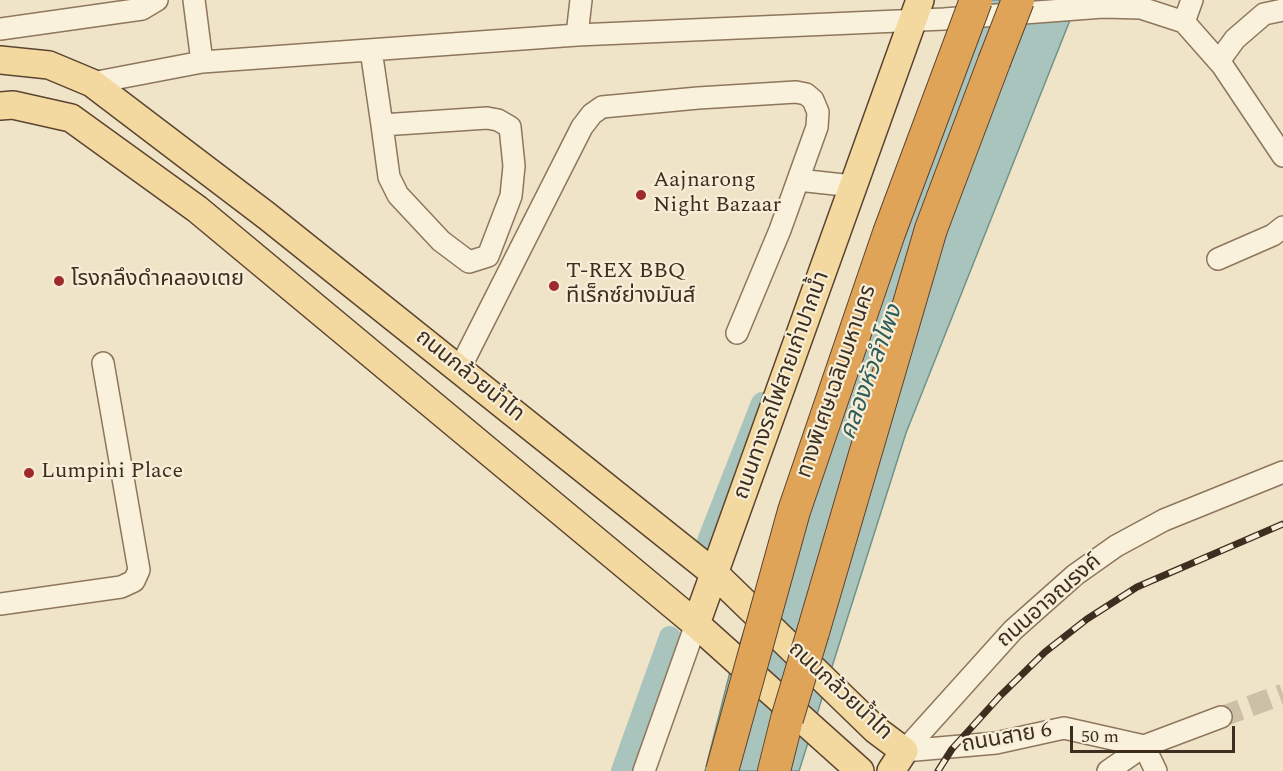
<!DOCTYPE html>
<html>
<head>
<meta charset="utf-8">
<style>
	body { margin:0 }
	#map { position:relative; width:1283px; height:771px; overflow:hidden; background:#f0e4c8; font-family:Spectral,serif }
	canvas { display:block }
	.scale { position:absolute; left:1070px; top:726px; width:165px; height:27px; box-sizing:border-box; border:3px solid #3d2e20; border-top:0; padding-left:8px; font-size:18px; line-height:21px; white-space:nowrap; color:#3d2e20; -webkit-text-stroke:4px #f7eed8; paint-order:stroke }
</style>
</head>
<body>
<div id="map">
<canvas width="1283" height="771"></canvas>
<div class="scale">50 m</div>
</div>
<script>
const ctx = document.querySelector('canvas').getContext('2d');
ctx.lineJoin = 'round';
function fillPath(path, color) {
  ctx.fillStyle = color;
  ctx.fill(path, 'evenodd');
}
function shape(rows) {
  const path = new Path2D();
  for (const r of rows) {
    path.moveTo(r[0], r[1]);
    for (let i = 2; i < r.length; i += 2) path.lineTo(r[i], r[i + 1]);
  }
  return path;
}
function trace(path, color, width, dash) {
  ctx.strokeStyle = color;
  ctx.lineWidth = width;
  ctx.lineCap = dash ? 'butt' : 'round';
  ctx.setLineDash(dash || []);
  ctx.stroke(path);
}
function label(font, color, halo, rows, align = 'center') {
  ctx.font = font + ' Spectral,"Noto Sans Thai",serif';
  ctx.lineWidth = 4.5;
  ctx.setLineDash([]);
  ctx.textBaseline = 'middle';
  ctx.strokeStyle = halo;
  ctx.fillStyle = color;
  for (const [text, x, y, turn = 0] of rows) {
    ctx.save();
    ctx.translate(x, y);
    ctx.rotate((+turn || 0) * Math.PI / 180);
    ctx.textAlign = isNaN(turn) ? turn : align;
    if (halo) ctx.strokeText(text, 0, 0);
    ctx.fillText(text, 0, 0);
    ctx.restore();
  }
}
const water = shape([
	[966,0,1078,0,906,433,799,771,705,771,730,672,877,246,966,0]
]);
const canal = shape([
	[708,541,762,403],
	[622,771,670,637]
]);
const minorTunnel = shape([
	[1221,717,1283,694]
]);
const minor = shape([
	[194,0,202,62],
	[1184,22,1192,0],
	[0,29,142,9,157,0],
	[577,35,581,0],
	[371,50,382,125,389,177,398,195,441,241,469,262,488,256,511,196,514,166,510,127,498,120,487,118,382,125],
	[1219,61,1235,39,1264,14,1283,10],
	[92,83,202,62,577,35,944,19,1103,7,1141,8,1184,22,1222,65,1283,156],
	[798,180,853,186],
	[1218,259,1273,235,1283,227],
	[459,370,582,127,592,114,602,107,698,98,796,92,806,94,813,100,818,112,817,127,780,230,737,333],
	[0,604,121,587,134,581,139,570,103,363],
	[1144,746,1156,771],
	[904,751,1013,630,1075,575,1116,546,1164,520,1283,472],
	[904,751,996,743,1064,728,1144,746],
	[644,771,696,624],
	[1108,771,1144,746,1221,717]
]);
const major = shape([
	[0,60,49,65,92,83,267,216,715,574,876,730,904,751,891,771],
	[0,106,13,105,71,118,197,209,696,624,860,771],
	[696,624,920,0]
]);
const highway = shape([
	[813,632,931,229,994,62],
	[774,771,787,719]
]);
const rail = shape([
	[938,771,952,749,1000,696,1045,652,1087,619,1137,587,1283,524]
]);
const highwayBridge = shape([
	[994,62,1018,0],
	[787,719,813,632],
	[722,771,794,511,889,233,976,0]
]);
const markers = [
	[641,195,6,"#9e2a2b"],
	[59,281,6,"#9e2a2b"],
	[554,286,6,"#9e2a2b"],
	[29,473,6,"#9e2a2b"]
];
const poiNames = [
	["Aajnarong",653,182],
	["Night Bazaar",653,207],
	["T-REX BBQ",566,273],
	["ทีเร็กซ์ย่างมันส์",566,298],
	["โรงกลึงดำคลองเตย",71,281],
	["Lumpini Place",41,473]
];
const streetNames = [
	["ถนนกล้วยน้ำไท",469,377,39],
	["ทางพิเศษเฉลิมมหานคร",838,382,-71],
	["ถนนทางรถไฟสายเก่าปากน้ำ",783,386,-70],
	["ถนนอาจณรงค์",1050,602,-41],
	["ถนนกล้วยน้ำไท",839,692,43],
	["ถนนสาย 6",1007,739,-10]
];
const waterNames = [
	["คลองหัวลำโพง",873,373,-70]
];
fillPath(water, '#a9c4bc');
trace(water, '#6f938a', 1.5);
trace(canal, '#a9c4bc', 22);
trace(minorTunnel, '#ccc0a6', 21, [21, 10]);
trace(minor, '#8d765c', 24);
trace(major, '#5b4430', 30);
trace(highway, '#5b4430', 34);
trace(minor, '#faf1dc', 21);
trace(major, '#f3d9a0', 27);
trace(highway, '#e0a458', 32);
trace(rail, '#3d2e20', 7);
trace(rail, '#f7eed8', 4.5, [14]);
trace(highwayBridge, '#5b4430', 34, []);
trace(highwayBridge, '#e0a458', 32);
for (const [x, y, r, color] of markers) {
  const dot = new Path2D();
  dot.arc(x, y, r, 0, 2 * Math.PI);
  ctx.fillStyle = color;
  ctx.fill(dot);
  trace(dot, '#f7eed8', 2);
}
label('22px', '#3d2e20', '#f7eed8', poiNames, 'left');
label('22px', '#3d2e20', '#f7eed8', streetNames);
label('italic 24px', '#2f5d5a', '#f7eed8', waterNames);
</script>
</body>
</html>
